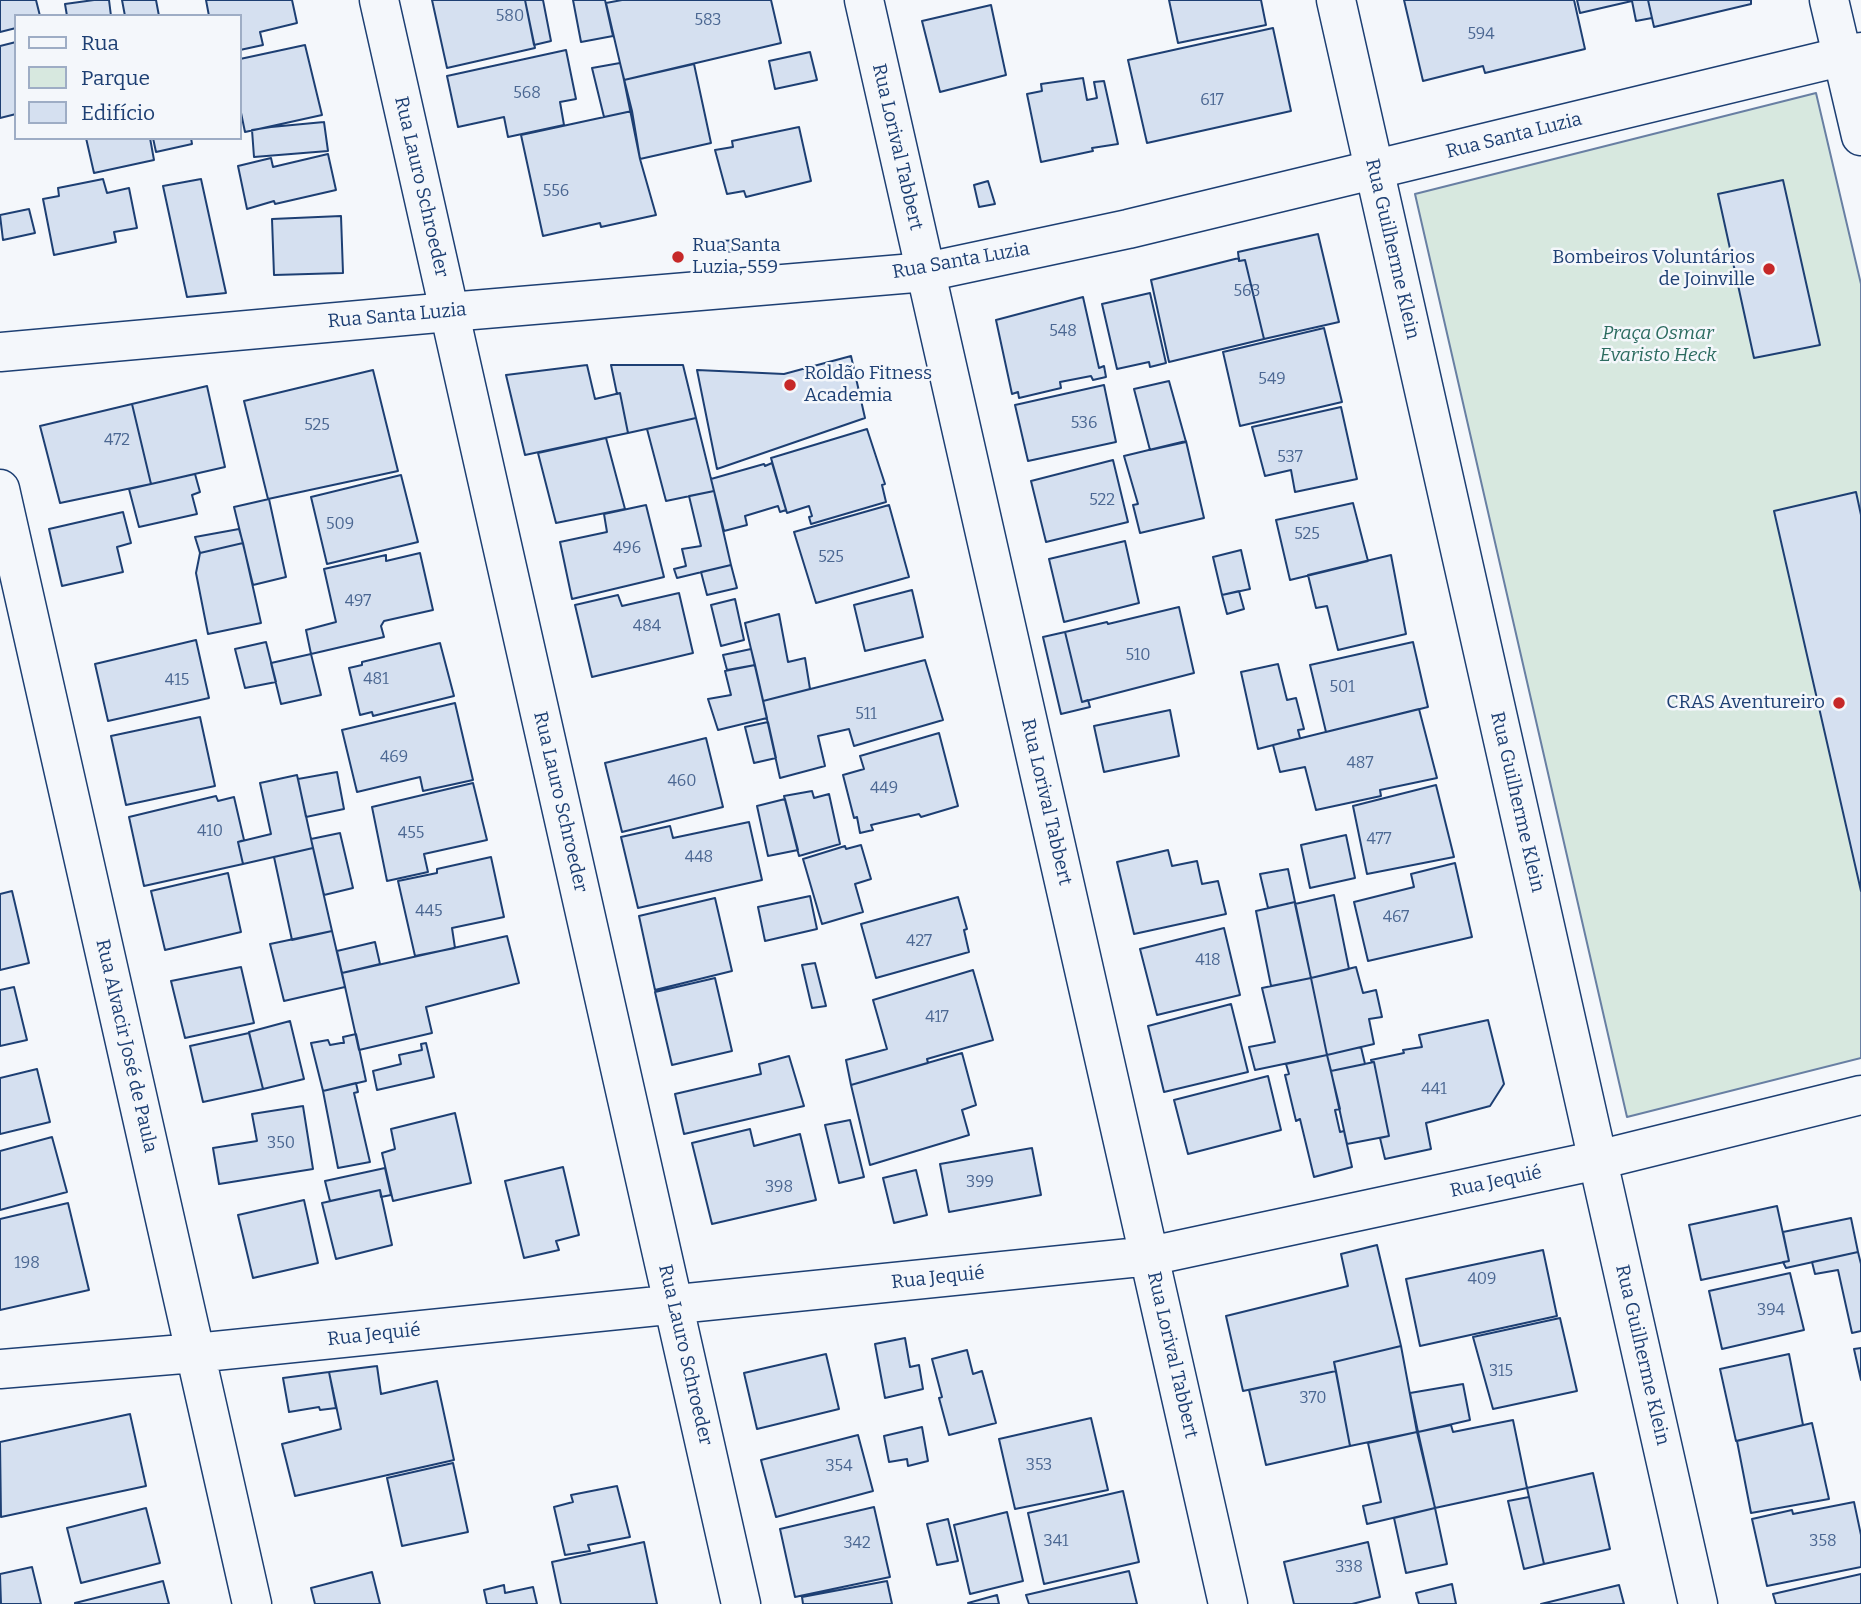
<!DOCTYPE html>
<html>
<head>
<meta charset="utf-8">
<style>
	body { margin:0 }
	#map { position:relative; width:1861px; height:1604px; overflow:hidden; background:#f4f7fb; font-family:Bitter,serif }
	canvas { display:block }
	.legend { position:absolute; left:14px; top:14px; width:228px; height:126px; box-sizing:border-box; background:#f4f7fb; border:2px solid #9eadc5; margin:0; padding:9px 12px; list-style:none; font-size:21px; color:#1d3f73 }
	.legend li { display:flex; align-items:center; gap:14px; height:35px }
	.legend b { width:35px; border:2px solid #9eadc5 }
</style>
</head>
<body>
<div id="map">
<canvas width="1861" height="1604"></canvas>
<ul class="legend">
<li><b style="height:9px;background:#f4f7fb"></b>Rua</li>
<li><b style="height:19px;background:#d7e8df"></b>Parque</li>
<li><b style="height:19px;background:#d5e0f0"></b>Edifício</li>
</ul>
</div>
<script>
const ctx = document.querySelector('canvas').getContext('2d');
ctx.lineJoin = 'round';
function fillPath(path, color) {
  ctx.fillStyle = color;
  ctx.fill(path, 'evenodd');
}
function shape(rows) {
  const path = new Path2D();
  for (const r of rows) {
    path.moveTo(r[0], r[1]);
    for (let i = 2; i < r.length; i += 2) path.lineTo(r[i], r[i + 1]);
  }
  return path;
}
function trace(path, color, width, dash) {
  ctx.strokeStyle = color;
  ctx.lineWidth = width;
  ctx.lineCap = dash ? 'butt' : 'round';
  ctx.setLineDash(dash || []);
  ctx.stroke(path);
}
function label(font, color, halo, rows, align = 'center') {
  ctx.font = font + ' Bitter,serif';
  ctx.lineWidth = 5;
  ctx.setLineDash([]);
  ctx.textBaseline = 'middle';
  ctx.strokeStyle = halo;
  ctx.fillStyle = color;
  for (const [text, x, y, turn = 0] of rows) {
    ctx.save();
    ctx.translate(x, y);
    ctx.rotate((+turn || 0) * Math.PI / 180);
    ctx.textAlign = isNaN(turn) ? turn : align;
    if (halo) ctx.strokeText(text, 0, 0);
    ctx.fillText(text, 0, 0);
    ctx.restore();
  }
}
const green = shape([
	[1816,93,1861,284,1861,1058,1627,1117,1415,194,1816,93]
]);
const building = shape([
	[0,0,36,0,40,16,16,16,16,28,0,32,0,0],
	[94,0,109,0,111,16,67,16,65,4,94,0],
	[122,0,156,0,159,16,125,16,122,0],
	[206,0,292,0,297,23,260,32,263,45,240,50,240,16,209,16,206,0],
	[432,0,525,0,535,48,447,68,432,0],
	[525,0,543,0,551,41,534,45,525,0],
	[573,0,605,0,613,36,581,42,573,0],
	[622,0,771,0,781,43,624,80,606,3,622,0],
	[1169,0,1261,0,1266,25,1178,43,1169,0],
	[1404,0,1574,0,1585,49,1485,73,1483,66,1423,81,1404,0],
	[1577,0,1648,0,1652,18,1636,21,1632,1,1580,13,1577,0],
	[1648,0,1751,0,1751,4,1654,27,1648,0],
	[991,5,1006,75,940,92,922,21,991,5],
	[1273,28,1291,111,1147,143,1128,60,1273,28],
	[16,42,16,114,0,118,0,46,16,42],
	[305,45,322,115,245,132,240,108,240,59,305,45],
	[566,50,576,99,560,102,564,125,508,137,504,117,458,127,447,76,566,50],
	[810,52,817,80,775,89,769,61,810,52],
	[620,63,632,111,604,117,592,68,620,63],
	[694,64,711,143,640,159,624,80,694,64],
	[1083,78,1087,100,1097,98,1094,82,1104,81,1118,144,1092,148,1093,151,1041,162,1027,94,1042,91,1041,84,1083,78],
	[632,111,640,159,656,215,601,227,600,223,543,236,521,135,632,111],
	[324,122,328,151,254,157,252,130,271,127,324,122],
	[799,127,811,181,746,197,744,191,727,194,715,150,733,147,732,141,799,127],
	[86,138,150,138,154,160,94,173,86,138],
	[153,138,191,138,192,144,156,152,153,138],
	[328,154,336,190,275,204,274,201,247,209,238,166,271,158,273,167,328,154],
	[103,179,107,193,129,188,137,228,114,232,116,242,54,255,43,199,59,196,58,188,103,179],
	[201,179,226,293,187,297,163,186,201,179],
	[1783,180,1820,345,1754,358,1718,194,1783,180],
	[988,181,995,204,979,207,974,185,988,181],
	[29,209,35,233,3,240,0,215,29,209],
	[341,216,343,273,274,275,272,219,341,216],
	[1318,234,1339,322,1264,339,1245,260,1239,261,1238,252,1318,234],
	[742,240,743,251,718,252,718,241,742,240],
	[1239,258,1239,261,1245,260,1264,339,1169,362,1151,280,1239,258],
	[1150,293,1166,363,1150,367,1149,362,1117,369,1102,304,1150,293],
	[1083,297,1099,368,1104,366,1106,377,1093,380,1091,376,1060,382,1061,388,1019,398,1018,392,1012,394,996,320,1083,297],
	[1324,328,1342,402,1240,426,1223,352,1324,328],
	[851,356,865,418,717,469,697,370,784,374,851,356],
	[587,365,595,399,620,393,628,433,525,455,506,375,587,365],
	[611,365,683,365,696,418,628,433,620,393,617,394,611,365],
	[373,370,398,471,268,499,244,401,373,370],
	[1169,381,1186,442,1150,450,1134,389,1169,381],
	[1104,385,1116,442,1028,461,1015,405,1104,385],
	[207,386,225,467,151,484,132,404,207,386],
	[132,404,151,484,60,503,40,426,132,404],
	[1341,407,1357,479,1295,492,1291,470,1265,476,1252,427,1341,407],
	[696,418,714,491,666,501,647,429,696,418],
	[867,429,885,484,882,485,886,502,811,524,809,517,812,516,809,506,787,513,771,458,867,429],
	[606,438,625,509,556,523,538,453,606,438],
	[1186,441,1204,518,1140,533,1133,505,1138,504,1124,456,1186,441],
	[1113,460,1128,522,1046,542,1031,481,1113,460],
	[772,463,786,510,780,512,778,506,745,516,747,525,724,531,711,479,764,464,765,466,772,463],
	[195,474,200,492,192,495,197,514,139,527,129,489,195,474],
	[401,475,418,542,327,564,311,497,401,475],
	[714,491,731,565,677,578,674,569,686,566,682,549,701,546,689,496,714,491],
	[1856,492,1861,515,1861,891,1774,511,1856,492],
	[269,499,286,577,253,585,234,507,269,499],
	[1353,503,1368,561,1290,580,1276,520,1353,503],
	[646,505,664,577,572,599,560,542,607,532,604,514,646,505],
	[889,505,909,577,816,603,794,532,889,505],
	[123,512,131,543,117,547,123,572,62,586,49,529,123,512],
	[239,529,243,543,200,553,195,537,239,529],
	[1125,541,1139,603,1064,622,1049,559,1125,541],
	[243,543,261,623,208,634,196,573,200,553,243,543],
	[1241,550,1250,589,1222,595,1213,557,1241,550],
	[420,553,433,610,384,621,381,626,384,637,311,654,306,630,336,622,324,569,386,555,386,561,420,553],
	[1391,555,1406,634,1338,650,1327,606,1316,608,1308,575,1391,555],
	[731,565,737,588,707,595,701,572,731,565],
	[912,590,923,637,865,651,854,605,912,590],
	[1239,591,1244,609,1227,614,1222,595,1239,591],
	[679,593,693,653,592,677,575,605,618,595,622,606,679,593],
	[735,599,744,640,721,646,711,605,735,599],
	[1179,607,1194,673,1082,702,1065,632,1107,622,1108,624,1179,607],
	[779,614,788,662,805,658,810,689,763,701,745,623,779,614],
	[1065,632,1082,702,1088,700,1090,707,1061,714,1043,637,1065,632],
	[196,640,209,698,108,721,95,664,196,640],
	[266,642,276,682,245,688,235,649,266,642],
	[1413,642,1428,707,1326,732,1310,665,1413,642],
	[440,643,454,696,373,716,372,712,360,715,349,668,362,665,362,662,440,643],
	[751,649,755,665,727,670,723,655,751,649],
	[311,654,321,695,281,704,271,663,311,654],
	[925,660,943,720,854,746,849,729,818,736,825,766,780,778,763,701,925,660],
	[1278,664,1287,700,1296,698,1304,729,1298,730,1300,738,1258,749,1241,672,1278,664],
	[755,665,767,718,718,730,708,699,731,695,725,671,755,665],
	[455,703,473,780,423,791,420,777,357,792,342,730,455,703],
	[1419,709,1437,778,1380,790,1381,796,1316,810,1305,767,1280,772,1273,745,1419,709],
	[1170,710,1179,756,1104,772,1094,726,1170,710],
	[200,717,215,786,126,805,111,736,200,717],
	[768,722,776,758,754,763,745,727,768,722],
	[939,733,958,806,921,817,919,814,871,825,873,830,860,833,857,817,854,818,843,775,864,769,860,756,939,733],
	[706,738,723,807,622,832,605,763,706,738],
	[337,772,344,809,306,817,298,779,337,772],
	[297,775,313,848,243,864,238,842,271,834,260,783,297,775],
	[473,783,487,840,424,854,428,872,387,881,372,807,473,783],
	[1436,785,1454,857,1367,874,1353,806,1436,785],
	[812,791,814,798,829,794,840,844,799,856,784,796,812,791],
	[216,796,218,801,234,797,244,840,238,842,243,864,144,886,129,817,216,796],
	[785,799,798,850,768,856,757,806,785,799],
	[749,822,762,880,638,908,621,837,670,826,673,838,749,822],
	[340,833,353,888,324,895,311,839,340,833],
	[1346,835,1355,878,1310,888,1301,845,1346,835],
	[861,845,871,879,855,884,863,912,822,924,803,859,845,846,846,849,861,845],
	[313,848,332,931,292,940,274,857,313,848],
	[1168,850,1172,866,1197,861,1202,884,1218,881,1226,914,1134,934,1117,862,1168,850],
	[491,857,504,917,452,928,455,948,415,956,398,881,437,873,437,869,491,857],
	[1455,863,1472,937,1368,961,1354,902,1414,887,1411,874,1455,863],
	[1288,869,1295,902,1268,908,1260,874,1288,869],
	[228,873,241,932,165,950,151,891,228,873],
	[12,891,29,963,0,970,0,894,12,891],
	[1334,895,1349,969,1311,978,1295,904,1334,895],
	[810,896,817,929,765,941,758,907,810,896],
	[958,897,967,929,964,930,969,952,876,978,861,924,958,897],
	[715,898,732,971,655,990,639,916,715,898],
	[1295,902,1311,978,1271,986,1256,911,1295,902],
	[1224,928,1240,995,1157,1015,1140,949,1224,928],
	[332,931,345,987,284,1001,270,944,332,931],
	[507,936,519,983,426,1007,432,1033,359,1050,342,973,507,936],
	[375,942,380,964,342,973,337,951,375,942],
	[815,963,826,1006,812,1008,802,965,815,963],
	[241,967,254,1023,185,1038,171,981,241,967],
	[1356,967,1363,993,1376,990,1382,1017,1369,1019,1374,1044,1327,1055,1311,978,1356,967],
	[973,970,993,1040,927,1059,928,1063,851,1085,846,1060,887,1049,873,1000,973,970],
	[715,978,732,1051,672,1065,655,992,715,978],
	[1311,978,1327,1055,1255,1070,1249,1047,1275,1042,1262,988,1311,978],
	[14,987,27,1040,0,1046,0,990,14,987],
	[1231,1004,1248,1072,1164,1092,1148,1026,1231,1004],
	[1488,1020,1504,1084,1490,1106,1426,1123,1431,1149,1385,1159,1380,1138,1389,1136,1374,1062,1372,1062,1371,1060,1404,1053,1403,1050,1422,1047,1419,1035,1488,1020],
	[290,1021,304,1079,263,1089,249,1032,290,1021],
	[249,1033,263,1089,203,1102,190,1046,249,1033],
	[356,1034,366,1081,323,1091,311,1043,328,1040,330,1045,341,1043,344,1043,343,1037,356,1034],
	[426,1043,434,1077,377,1090,373,1071,401,1064,399,1055,422,1050,421,1044,426,1043],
	[1361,1047,1365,1064,1331,1071,1327,1055,1361,1047],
	[962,1053,976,1105,962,1110,969,1135,870,1165,851,1085,962,1053],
	[1327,1055,1340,1109,1335,1110,1340,1132,1344,1131,1352,1167,1314,1177,1300,1119,1296,1121,1285,1075,1289,1074,1286,1064,1327,1055],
	[789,1056,804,1106,684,1134,675,1094,761,1074,759,1064,789,1056],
	[1374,1062,1389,1136,1347,1144,1331,1071,1374,1062],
	[37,1069,50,1122,0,1134,0,1078,37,1069],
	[1268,1076,1281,1130,1188,1154,1174,1100,1268,1076],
	[356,1083,358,1092,354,1093,370,1162,338,1168,323,1091,356,1083],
	[303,1106,313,1169,219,1184,213,1148,257,1141,252,1114,303,1106],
	[455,1113,471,1183,393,1201,382,1153,395,1149,391,1129,455,1113],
	[850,1120,864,1177,839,1183,825,1125,850,1120],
	[750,1129,754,1146,800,1134,816,1200,712,1224,692,1143,750,1129],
	[52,1137,67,1192,0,1210,0,1151,52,1137],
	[1032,1148,1041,1195,949,1212,940,1164,1032,1148],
	[563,1167,579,1235,556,1241,559,1250,524,1258,505,1181,563,1167],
	[385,1168,391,1195,381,1197,380,1190,330,1201,325,1181,385,1168],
	[916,1170,927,1215,894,1223,883,1178,916,1170],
	[380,1190,392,1245,336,1259,322,1203,380,1190],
	[304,1200,318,1263,253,1278,238,1215,304,1200],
	[68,1203,89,1290,0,1310,0,1219,68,1203],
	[1777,1206,1789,1261,1701,1280,1689,1225,1777,1206],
	[1851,1218,1858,1252,1786,1268,1783,1262,1789,1261,1783,1232,1851,1218],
	[1377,1245,1401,1346,1334,1362,1336,1371,1243,1391,1226,1316,1348,1286,1341,1254,1377,1245],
	[1543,1250,1557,1316,1420,1346,1406,1279,1543,1250],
	[1858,1252,1861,1264,1861,1331,1852,1333,1838,1270,1815,1274,1812,1262,1858,1252],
	[1790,1273,1804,1330,1722,1349,1709,1291,1790,1273],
	[1560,1318,1577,1391,1493,1409,1473,1337,1560,1318],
	[905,1338,910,1367,919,1365,923,1389,885,1398,875,1344,905,1338],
	[1401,1346,1417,1432,1350,1446,1334,1362,1401,1346],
	[1861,1348,1861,1380,1854,1349,1861,1348],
	[967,1350,973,1374,982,1371,996,1423,949,1435,939,1398,942,1397,932,1359,967,1350],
	[826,1354,839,1409,757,1429,744,1373,826,1354],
	[1789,1354,1803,1425,1736,1441,1720,1369,1789,1354],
	[377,1366,381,1394,437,1381,454,1460,295,1496,282,1444,341,1429,329,1372,377,1366],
	[1336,1371,1350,1446,1266,1465,1249,1390,1336,1371],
	[329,1372,336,1408,320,1410,319,1407,289,1412,283,1378,329,1372],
	[1463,1384,1470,1420,1418,1432,1410,1393,1463,1384],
	[130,1414,146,1486,1,1517,0,1442,130,1414],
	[1091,1418,1108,1490,1015,1509,999,1439,1091,1418],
	[1513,1420,1527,1488,1435,1508,1418,1432,1451,1425,1453,1432,1513,1420],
	[1812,1423,1829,1499,1751,1513,1737,1441,1812,1423],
	[922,1427,928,1461,908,1466,907,1459,889,1462,884,1436,922,1427],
	[1417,1432,1435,1508,1367,1524,1363,1506,1381,1502,1368,1443,1417,1432],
	[858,1435,873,1491,776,1517,761,1460,858,1435],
	[453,1463,468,1532,402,1546,387,1478,453,1463],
	[1593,1473,1610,1549,1544,1564,1527,1488,1593,1473],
	[617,1486,630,1537,588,1545,590,1551,565,1555,554,1507,573,1502,571,1495,617,1486],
	[1123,1491,1139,1562,1044,1584,1028,1513,1123,1491],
	[1529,1497,1544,1564,1524,1569,1508,1501,1529,1497],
	[1854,1502,1861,1535,1861,1567,1767,1586,1752,1519,1792,1510,1793,1514,1854,1502],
	[874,1507,890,1577,795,1597,780,1529,874,1507],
	[146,1508,160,1563,81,1583,67,1528,146,1508],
	[1435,1508,1447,1564,1406,1573,1394,1518,1435,1508],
	[1007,1512,1023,1581,970,1594,954,1525,1007,1512],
	[948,1519,958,1561,937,1565,927,1524,948,1519],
	[644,1542,657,1604,561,1604,552,1562,644,1542],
	[1368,1542,1380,1597,1352,1604,1294,1604,1284,1562,1368,1542],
	[32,1567,41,1604,1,1604,0,1574,32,1567],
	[1129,1571,1137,1604,1029,1604,1026,1595,1129,1571],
	[372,1572,380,1604,315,1604,311,1588,372,1572],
	[1861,1574,1861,1604,1776,1604,1773,1594,1861,1574],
	[163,1581,169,1604,75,1604,75,1603,163,1581],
	[887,1581,892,1604,803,1604,802,1597,887,1581],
	[1452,1584,1456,1604,1419,1604,1416,1593,1452,1584],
	[504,1585,505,1593,533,1587,537,1604,487,1604,484,1590,504,1585],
	[1619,1585,1624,1604,1541,1604,1619,1585],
	[997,1595,999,1604,969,1604,968,1603,997,1595]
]);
const minor = shape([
	[379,0,741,1604],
	[864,0,1228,1604],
	[1336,0,1698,1604],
	[1829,0,1861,136],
	[0,489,252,1604],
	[0,1369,195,1353,1150,1256,1598,1160,1861,1095]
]);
const tertiary = shape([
	[0,352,449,312,926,272,1128,229,1861,52]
]);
const markers = [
	[678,257,7,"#c62828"],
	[1769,269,7,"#c62828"],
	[790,385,7,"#c62828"],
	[1839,703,7,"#c62828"]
];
const numberNames = [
	["580",510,17],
	["583",708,21],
	["594",1481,35],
	["568",527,94],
	["617",1212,101],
	["556",556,192],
	["563",1247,292],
	["548",1063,332],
	["549",1272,380],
	["536",1084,424],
	["525",317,426],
	["472",117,441],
	["537",1290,458],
	["522",1102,501],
	["509",340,525],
	["525",1307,535],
	["496",627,549],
	["525",831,558],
	["497",358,602],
	["484",647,627],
	["510",1138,656],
	["481",376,680],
	["415",177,681],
	["501",1342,688],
	["511",866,715],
	["469",394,758],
	["487",1360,764],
	["460",682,782],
	["449",884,789],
	["410",210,832],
	["455",411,834],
	["477",1379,840],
	["448",699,858],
	["445",429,912],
	["467",1396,918],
	["427",919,942],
	["418",1208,961],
	["417",937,1018],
	["441",1434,1090],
	["350",281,1144],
	["399",980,1183],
	["398",779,1188],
	["198",27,1264],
	["409",1482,1280],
	["394",1771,1311],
	["315",1501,1372],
	["370",1313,1399],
	["353",1039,1466],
	["354",839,1467],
	["341",1056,1542],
	["358",1823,1542],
	["342",857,1544],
	["338",1349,1568]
];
const streetNames = [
	["Rua Santa Luzia",1514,136,-14],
	["Rua Lorival Tabbert",897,147,77],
	["Rua Lauro Schroeder",421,187,77],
	["Rua Guilherme Klein",1392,249,77],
	["Rua Santa Luzia",961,261,-10],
	["Rua Santa Luzia",397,316,-5],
	["Rua Lauro Schroeder",560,802,77],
	["Rua Lorival Tabbert",1046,802,77],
	["Rua Guilherme Klein",1517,802,77],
	["Rua Alvacir José de Paula",126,1046,77],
	["Rua Jequié",1496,1182,-12],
	["Rua Jequié",938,1278,-6],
	["Rua Jequié",374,1335,-6],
	["Rua Lauro Schroeder",685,1355,77],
	["Rua Lorival Tabbert",1172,1355,77],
	["Rua Guilherme Klein",1642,1355,77]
];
const poiNames = [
	["Rua Santa",692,246],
	["Luzia, 559",692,268],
	["Bombeiros Voluntários",1755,258,"right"],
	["de Joinville",1755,280,"right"],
	["Roldão Fitness",804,374],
	["Academia",804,396],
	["CRAS Aventureiro",1825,703,"right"]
];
const parkNames = [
	["Praça Osmar",1658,334],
	["Evaristo Heck",1658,356]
];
fillPath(green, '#d7e8df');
trace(green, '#687fa3', 2);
fillPath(building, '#d5e0f0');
trace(building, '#1d3f73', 2);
trace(minor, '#1d3f73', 41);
trace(tertiary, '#1d3f73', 41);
trace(minor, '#f4f7fb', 38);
trace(tertiary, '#f4f7fb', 38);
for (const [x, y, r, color] of markers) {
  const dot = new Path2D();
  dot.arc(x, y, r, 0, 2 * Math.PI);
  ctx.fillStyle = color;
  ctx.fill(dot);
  trace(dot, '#f4f7fb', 2.5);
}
label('16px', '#4b6792', null, numberNames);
label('19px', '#1d3f73', '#f4f7fb', streetNames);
label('19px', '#1d3f73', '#f4f7fb', poiNames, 'left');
label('italic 19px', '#2c6c60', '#f4f7fb', parkNames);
</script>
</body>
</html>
